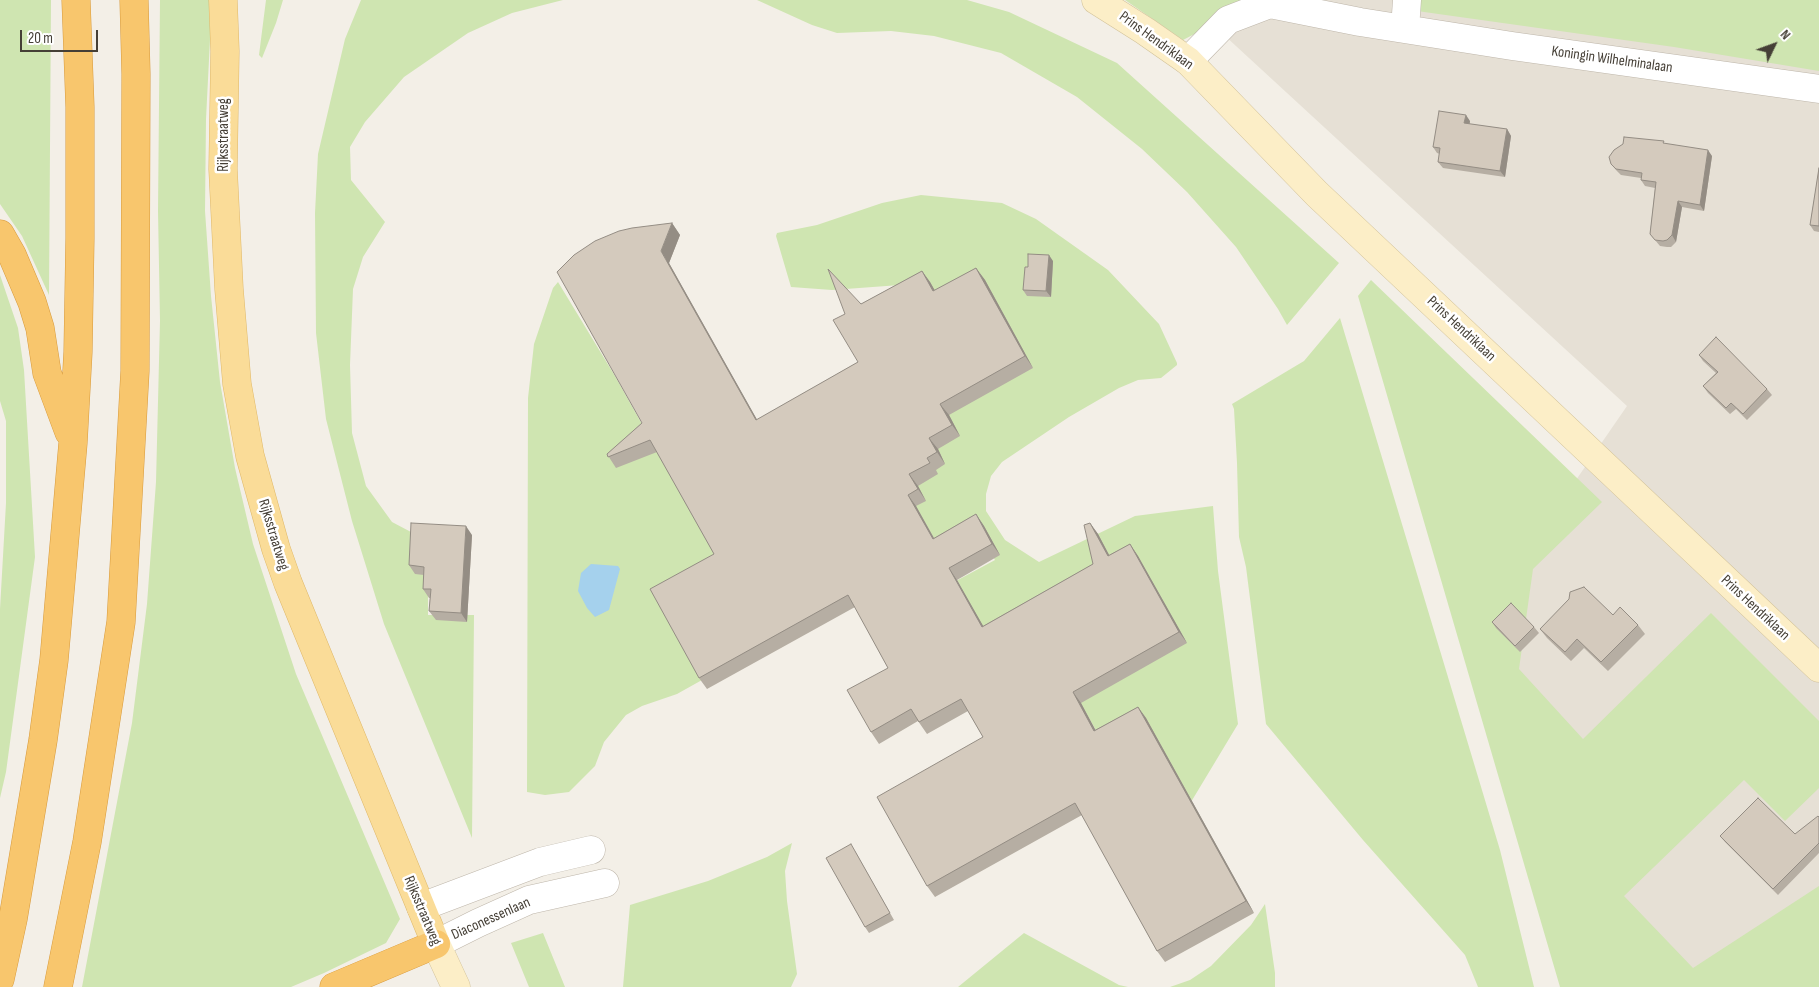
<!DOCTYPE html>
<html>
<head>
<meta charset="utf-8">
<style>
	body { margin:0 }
	#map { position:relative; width:1819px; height:987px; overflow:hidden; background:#f3efe7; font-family:"Sofia Sans Condensed",sans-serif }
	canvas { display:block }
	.north { position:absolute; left:1749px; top:20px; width:50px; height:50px; -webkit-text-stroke:4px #fff; paint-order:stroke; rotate:48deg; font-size:14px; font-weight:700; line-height:20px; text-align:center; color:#453f36 }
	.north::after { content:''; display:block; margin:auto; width:18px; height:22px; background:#453f36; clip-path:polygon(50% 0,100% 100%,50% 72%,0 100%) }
	.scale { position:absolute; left:20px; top:30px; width:78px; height:22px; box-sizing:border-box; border:2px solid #453f36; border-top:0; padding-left:6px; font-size:15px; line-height:18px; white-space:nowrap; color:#453f36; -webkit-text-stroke:4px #fff; paint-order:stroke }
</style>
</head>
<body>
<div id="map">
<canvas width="1819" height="987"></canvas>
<div class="north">N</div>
<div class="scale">20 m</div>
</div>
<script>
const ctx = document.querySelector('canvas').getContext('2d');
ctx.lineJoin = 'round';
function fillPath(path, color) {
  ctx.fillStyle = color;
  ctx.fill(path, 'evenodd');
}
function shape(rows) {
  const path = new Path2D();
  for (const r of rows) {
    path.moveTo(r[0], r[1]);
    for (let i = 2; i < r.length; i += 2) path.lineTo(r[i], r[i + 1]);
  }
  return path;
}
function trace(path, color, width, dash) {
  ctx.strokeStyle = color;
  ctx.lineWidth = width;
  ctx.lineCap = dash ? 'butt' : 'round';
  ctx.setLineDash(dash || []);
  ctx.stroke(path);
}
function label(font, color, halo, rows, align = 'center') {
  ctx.font = font + ' "Sofia Sans Condensed",sans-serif';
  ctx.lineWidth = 5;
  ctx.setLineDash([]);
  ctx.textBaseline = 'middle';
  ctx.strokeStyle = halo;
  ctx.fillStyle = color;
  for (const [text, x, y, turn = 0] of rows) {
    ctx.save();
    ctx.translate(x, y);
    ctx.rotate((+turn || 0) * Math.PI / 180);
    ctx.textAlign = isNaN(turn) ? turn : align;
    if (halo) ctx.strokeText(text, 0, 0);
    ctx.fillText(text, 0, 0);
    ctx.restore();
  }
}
const residential = shape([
	[1186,0,1819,0,1819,987,1656,987,1482,651,1496,596,1627,406]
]);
const green = shape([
	[0,0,51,0,49,295,22,236,0,204],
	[160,0,212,0,206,119,205,211,211,296,220,382,235,468,253,544,296,674,400,919,386,943,324,973,291,987,82,987,132,723,147,604,156,482,160,321,158,211],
	[266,0,283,0,276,23,262,58,259,55],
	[361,0,563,0,512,13,468,33,404,77,365,122,350,147,351,180,385,222,363,257,353,289,350,365,352,433,366,486,392,522,428,541,428,615,474,615,472,838,384,624,352,521,326,419,316,333,315,213,318,154,345,39],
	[757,0,967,0,1009,12,1117,63,1339,263,1287,325,1278,309,1236,247,1187,192,1142,149,1077,97,1001,53,934,36,891,31,837,33,812,25],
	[1125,0,1266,0,1223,19,1183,40],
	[1418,0,1819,0,1819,71,1674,47,1417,11],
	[921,195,1002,203,1036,219,1108,270,1159,324,1177,363,1177,365,1161,378,1138,380,1119,388,1069,417,1002,462,991,476,986,494,986,511,1005,540,1039,562,1135,516,1213,506,1218,571,1238,724,1191,802,1103,743,1080,702,990,641,956,581,995,560,977,531,938,552,875,538,947,415,939,304,927,283,832,290,791,287,776,236,777,233,817,225,882,203],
	[0,275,18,328,24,370,35,557,6,772,0,798,0,609,6,503,6,421,0,401],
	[1371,280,1602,502,1533,569,1519,669,1583,739,1711,613,1819,721,1819,788,1785,821,1744,780,1624,896,1693,968,1819,886,1819,987,1560,987,1358,296],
	[558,282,615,376,699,526,721,513,702,680,677,694,642,706,626,715,604,742,595,766,569,792,545,795,527,792,528,398,534,344,553,288],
	[1340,318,1500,850,1534,987,1478,987,1465,955,1363,840,1266,724,1246,567,1239,537,1237,463,1234,409,1232,404,1304,361],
	[792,843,785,871,787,901,797,974,791,987,623,987,630,905,708,881,767,857],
	[1265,904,1275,973,1275,987,1170,987,1190,980,1211,966,1251,925],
	[543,933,565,987,529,987,511,943],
	[1024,933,1119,985,1128,987,958,987]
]);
const water = shape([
	[591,564,618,566,620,569,609,610,595,617,587,608,578,591,581,573]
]);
const street = shape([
	[1405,29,1407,0],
	[1188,61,1228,20,1270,4,1360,22,1512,46,1819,89],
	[421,907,540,862,591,850],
	[436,944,478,923,529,900,605,883]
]);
const secondary = shape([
	[1096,0,1145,31,1188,61,1317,194,1819,668],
	[436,944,456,987]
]);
const primary = shape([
	[223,0,225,51,223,169,229,289,237,384,250,456,276,549,288,583,436,944]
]);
const highway = shape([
	[0,234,12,255,32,302,40,328,47,373,69,432],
	[0,979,13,919,43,740,54,660,73,443,78,352,80,238,80,107,76,0],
	[58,987,87,842,121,622,135,371,136,74,134,0],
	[334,987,436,944]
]);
const wall = shape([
	[1470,121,1469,124,1507,129,1511,136,1505,177,1443,168,1438,162,1440,154,1437,153,1433,147],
	[1666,144,1712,156,1704,211,1682,207,1676,242,1671,247,1667,247,1660,246,1650,234,1655,188,1645,186,1641,180,1641,178,1621,175,1616,170,1611,164],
	[1819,168,1819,232,1814,231,1810,225],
	[672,223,680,235,669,263,757,420,858,362,861,304,922,271,930,282,935,291,976,268,985,280,1033,368,949,415,960,436,938,449,945,464,936,470,938,474,918,486,926,501,916,506,934,538,976,514,984,526,1000,555,957,580,983,626,1093,564,1090,523,1098,534,1109,555,1130,544,1138,556,1187,643,1081,703,1095,730,1138,707,1146,718,1254,913,1165,962,1157,951,1082,815,935,897,927,886,983,737,968,711,927,734,918,721,879,744,871,732,888,668,855,607,707,689,699,678,714,554,657,452,616,468,607,454,642,423],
	[1053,261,1051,297,1027,296,1023,290,1028,267],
	[1699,355,1767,389,1772,395,1747,420,1736,409,1730,414,1708,393,1703,386,1716,373,1703,361],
	[472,535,467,622,436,620,429,611,430,598,429,598,423,589,424,575,415,574,409,565],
	[1613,615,1638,625,1645,634,1608,671,1584,648,1571,661,1547,638,1540,629],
	[1492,622,1534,627,1539,633,1520,652,1496,628],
	[1819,817,1819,853,1778,895,1725,842,1720,836,1795,834],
	[855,851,894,920,869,933,865,927]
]);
const shadedWall = shape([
	[1466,115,1470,121,1469,129,1464,123],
	[1507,129,1511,136,1505,177,1500,171],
	[1708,150,1712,156,1704,211,1700,205],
	[1678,201,1682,207,1676,242,1672,235],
	[672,223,680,235,669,263,764,432,756,420,661,251],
	[1049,255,1053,261,1051,297,1046,291],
	[976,268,985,280,1033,368,1025,356],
	[922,271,930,282,942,303,933,291],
	[940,404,949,415,960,436,952,425],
	[929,438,938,449,945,464,937,452],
	[909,474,918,486,926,501,918,489],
	[908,495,916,506,941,551,933,539],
	[976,514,984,526,1000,555,992,544],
	[1090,523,1098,534,1116,568,1108,556],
	[466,526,472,535,467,622,461,613],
	[1130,544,1138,556,1187,643,1179,632],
	[949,568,957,580,990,638,982,627],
	[1073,692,1081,703,1102,742,1094,731],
	[1138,707,1146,718,1254,913,1246,901]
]);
const building = shape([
	[1439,111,1466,115,1464,123,1507,129,1500,171,1438,162,1440,148,1433,147,1439,111],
	[1624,137,1664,141,1663,143,1708,150,1700,205,1678,201,1672,235,1667,240,1663,241,1655,240,1650,234,1656,182,1641,180,1642,173,1616,169,1611,164,1609,157,1614,150,1623,144,1624,137],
	[1819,168,1819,226,1810,225,1819,168],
	[672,223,661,251,756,420,858,362,833,320,845,314,828,269,861,304,922,271,933,291,976,268,1025,356,940,404,952,425,929,438,937,452,927,458,930,463,909,474,918,489,908,495,933,539,976,514,992,544,949,568,982,627,1093,564,1084,525,1090,523,1108,556,1130,544,1179,632,1073,692,1094,731,1138,707,1246,901,1157,951,1075,803,927,886,877,797,983,737,961,699,919,722,911,709,871,732,847,690,888,668,848,595,699,678,650,589,714,554,650,440,608,457,607,454,642,423,557,272,574,255,595,241,619,231,632,228,672,223],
	[1028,254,1049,255,1046,291,1023,290,1025,267,1028,267,1028,254],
	[1716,337,1767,389,1743,414,1731,403,1726,408,1703,386,1718,372,1699,355,1716,337],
	[411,523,466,526,461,613,429,611,431,589,423,589,424,567,409,565,411,523],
	[1584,587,1613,615,1620,607,1638,625,1601,662,1577,639,1565,652,1540,629,1569,599,1570,592,1584,587],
	[1511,603,1534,627,1515,646,1492,622,1511,603],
	[1758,798,1795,834,1818,816,1819,817,1819,843,1773,889,1720,836,1758,798],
	[851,844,890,913,865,927,826,858,851,844]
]);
const streetNames = [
	["Prins Hendriklaan",1156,41,36],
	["Koningin Wilhelminalaan",1612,60,8],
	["Rijksstraatweg",224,135,-90],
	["Prins Hendriklaan",1461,329,43],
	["Rijksstraatweg",273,535,73],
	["Prins Hendriklaan",1755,608,43],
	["Rijksstraatweg",422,911,67],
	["Diaconessenlaan",491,919,-24]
];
fillPath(residential, '#e6e0d5');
fillPath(green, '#cfe5b1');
fillPath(water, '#a5d1ed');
trace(street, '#beb6aa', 29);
trace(secondary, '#d1c198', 29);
trace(primary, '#dfb869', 29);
trace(highway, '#d79a3d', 29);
trace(street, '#fff', 28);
trace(secondary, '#fceec7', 28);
trace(primary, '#fadc98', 28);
trace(highway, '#f8c66d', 28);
fillPath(wall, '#b6aea3');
fillPath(shadedWall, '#948d84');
fillPath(building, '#d4cabd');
trace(building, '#948d84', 1);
label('15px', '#453f36', '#fff', streetNames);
</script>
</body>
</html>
